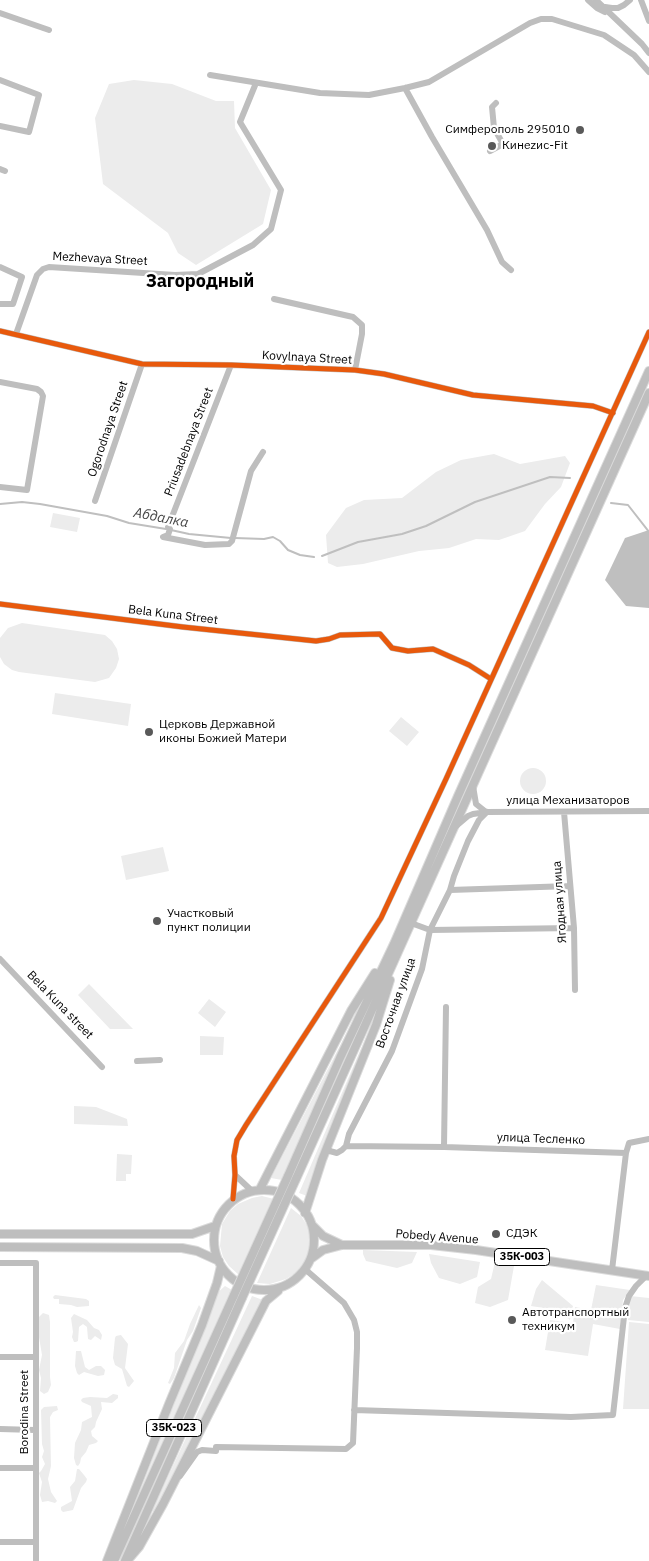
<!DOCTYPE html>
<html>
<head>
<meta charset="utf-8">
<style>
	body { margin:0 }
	canvas { display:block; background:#fff }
</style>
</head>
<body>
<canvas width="649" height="1561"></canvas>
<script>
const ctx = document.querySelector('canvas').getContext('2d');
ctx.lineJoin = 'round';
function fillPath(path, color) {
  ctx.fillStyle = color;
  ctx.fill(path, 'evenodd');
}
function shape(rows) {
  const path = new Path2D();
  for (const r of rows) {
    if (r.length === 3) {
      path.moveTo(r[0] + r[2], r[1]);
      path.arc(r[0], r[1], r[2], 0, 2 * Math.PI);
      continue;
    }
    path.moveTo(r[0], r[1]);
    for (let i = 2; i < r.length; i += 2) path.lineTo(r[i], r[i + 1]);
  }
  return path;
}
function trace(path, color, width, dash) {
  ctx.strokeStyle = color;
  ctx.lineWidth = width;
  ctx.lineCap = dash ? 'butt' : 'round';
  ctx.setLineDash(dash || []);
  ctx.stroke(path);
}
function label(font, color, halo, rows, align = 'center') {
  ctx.font = font + ' "IBM Plex Sans",sans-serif';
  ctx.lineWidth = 4.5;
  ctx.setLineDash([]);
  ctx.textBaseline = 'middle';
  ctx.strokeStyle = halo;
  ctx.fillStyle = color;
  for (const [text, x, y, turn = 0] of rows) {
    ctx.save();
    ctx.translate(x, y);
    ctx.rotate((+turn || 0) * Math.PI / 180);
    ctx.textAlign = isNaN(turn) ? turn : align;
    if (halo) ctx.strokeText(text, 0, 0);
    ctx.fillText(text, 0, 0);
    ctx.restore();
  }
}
const green = shape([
	[134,80,172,84,216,101,234,101,235,128,271,190,263,224,196,265,178,253,168,233,103,184,95,118,109,84],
	[494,454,520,464,565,456,570,463,561,487,545,504,525,531,499,540,476,539,449,548,419,551,363,564,337,567,328,563,326,535,346,508,364,500,402,498,436,472,461,460],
	[53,513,80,518,77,532,50,527],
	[22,623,105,635,112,641,117,649,119,659,116,668,109,678,95,682,19,672,12,670,4,664,0,657,0,638,8,628],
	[55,693,131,704,128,726,52,714],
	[401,717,419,732,407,746,389,731],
	[533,781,13],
	[163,847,169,871,126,880,121,856],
	[89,984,133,1029,110,1029,78,995],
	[209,999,226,1012,215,1027,198,1013],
	[358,1013,282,1180,271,1178,356,1015],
	[368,1032,369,1033,307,1196,299,1193],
	[200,1036,224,1037,223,1055,200,1055],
	[74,1106,96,1107,127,1119,128,1126,74,1124],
	[117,1154,132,1155,131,1174,126,1174,126,1181,116,1181],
	[262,1196,274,1199,239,1275,229,1266,223,1257,220,1246,222,1224,230,1211,238,1204,252,1198],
	[291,1208,301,1216,307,1225,309,1231,309,1250,304,1262,297,1272,286,1279,270,1284,257,1283],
	[363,1250,417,1252,412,1263,397,1268,366,1261,363,1254],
	[429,1254,480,1262,477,1277,460,1284,439,1278,431,1263],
	[495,1262,514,1266,508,1300,490,1307,475,1303,478,1287,491,1279],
	[542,1280,573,1306,570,1320,556,1310,531,1306,536,1289],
	[596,1285,630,1290,623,1300,620,1329,593,1324,588,1356,545,1350,550,1320,573,1323,575,1307,591,1310],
	[225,1286,232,1290,137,1505,135,1504,216,1294],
	[55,1295,86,1299,89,1301,89,1306,77,1307,71,1305,59,1304,59,1299,54,1299,53,1297],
	[252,1296,263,1300,154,1512,152,1511],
	[630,1296,649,1298,649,1322,628,1320],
	[199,1305,201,1308,193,1331,187,1340,174,1378,170,1384,168,1383,174,1368,175,1353,184,1341,190,1324],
	[43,1313,49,1315,50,1322,50,1377,51,1385,48,1392,44,1394,40,1391,41,1378,39,1370,42,1355,39,1337,39,1317],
	[74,1314,87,1320,94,1328,99,1330,102,1335,101,1340,95,1336,91,1340,88,1339,87,1327,83,1324,79,1327,78,1341,76,1342,74,1342,72,1337,73,1332,71,1318],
	[629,1322,649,1324,649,1409,623,1409],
	[121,1335,128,1344,125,1368,134,1381,129,1387,127,1386,122,1369,115,1365,113,1358,115,1338,116,1336],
	[76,1351,81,1351,85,1367,89,1370,96,1366,101,1366,105,1370,104,1375,98,1376,84,1372,79,1375,77,1373,75,1366],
	[113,1394,118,1395,118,1398,112,1403,101,1402,102,1409,96,1422,95,1427,91,1431,92,1436,98,1441,96,1443,89,1445,86,1452,81,1458,80,1463,78,1466,76,1465,74,1458,75,1443,81,1430,82,1422,92,1417,91,1406,82,1402,81,1400,83,1398,90,1397,107,1398],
	[57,1406,58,1410,53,1412,50,1417,51,1466,48,1479,51,1492,57,1501,55,1503,48,1501,42,1502,40,1495,42,1482,39,1473,41,1471,45,1464,42,1457,44,1451,42,1444,41,1410,44,1407],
	[77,1469,79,1469,84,1475,87,1479,86,1482,81,1488,73,1510,63,1512,61,1510,61,1507,72,1501,70,1487,75,1481]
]);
const water = shape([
	[649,530,649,608,626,606,605,580,625,538]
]);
const stream = shape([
	[611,503,628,505,649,532],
	[0,504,22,502,40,504,107,516,129,523,166,529],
	[171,530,189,534,231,538],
	[235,538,264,539,273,537,280,541,288,550,300,555,314,557],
	[322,556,358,542,402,534,426,526,475,502,550,477,570,478]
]);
const minor = shape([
	[588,0,597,8,605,12],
	[596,0,642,44,649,53],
	[641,0,649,21],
	[605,7,612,8,618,8,624,5,630,0],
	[0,13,49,30],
	[210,75,320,93,369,95,405,88,429,82,530,23,541,19,552,19,604,35,634,55,649,72],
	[0,80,39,95,29,132,0,126],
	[405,88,432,137,487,230,502,262,511,270],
	[490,151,503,144,494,128,492,107,496,103],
	[0,169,5,171],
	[0,267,22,277,13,304,0,304],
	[274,299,353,317,362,325,362,334,355,370],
	[0,331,142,364,231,365,355,370,384,374,473,395,593,406,613,413],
	[16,334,37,275,43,269,49,267,175,275,198,274,253,245,271,229,281,190,240,122,256,83],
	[231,365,168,527,170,529,168,535,163,537,205,545,229,544,232,541,251,471,263,452],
	[0,382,37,389,41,392,43,396,27,490,0,487],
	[95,501,142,364],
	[0,604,183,627,316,641,329,639,340,635,380,634,392,648,408,651,433,649,469,665,491,679],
	[473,786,476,804,486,812],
	[564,812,574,928,575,990],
	[455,827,468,816,473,814,487,812,649,811],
	[450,890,570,886],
	[411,923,430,930,574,928],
	[0,959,102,1067],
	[137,1061,160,1060],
	[346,1146,349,1134,392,1051,422,969,430,930,450,890,454,876,468,841,479,820,487,812],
	[444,1147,446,1007],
	[326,1150,337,1153,342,1150,346,1146,444,1147,626,1153,629,1143,649,1139],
	[235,1175,251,1190],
	[233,1199,235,1175,234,1156,237,1140,246,1125,381,918,446,779,649,332],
	[0,1263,36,1263,36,1561],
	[612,1270,626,1153],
	[0,1357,36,1357],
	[354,1410,571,1417,613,1415,625,1308,629,1296,636,1286,647,1275],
	[0,1429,35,1430],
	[0,1468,36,1468],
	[180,1476,197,1452,202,1450,216,1451,216,1447,346,1449,353,1443,357,1348,357,1332,354,1320,344,1303,306,1270],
	[0,1542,36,1542]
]);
const major = shape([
	[288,1176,340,1058,394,944,458,796,649,371],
	[296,1179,649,393],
	[260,1189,351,1011,375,973],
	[264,1240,50],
	[305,1213,322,1160,376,1025,390,980],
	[312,1225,323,1236,342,1245],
	[0,1234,192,1234,215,1226],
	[0,1247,182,1248,197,1251,219,1261],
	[312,1258,323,1250,342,1245,431,1245,476,1250,649,1276],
	[107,1561,169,1404,202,1325,217,1283,221,1266],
	[114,1561,234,1295],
	[125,1561,242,1298],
	[127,1561,139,1547,163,1504,266,1301,278,1291]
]);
const majorBridge = shape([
	[234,1295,288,1176],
	[242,1298,296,1179]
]);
const cycleway = shape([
	[0,331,142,364,231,365,355,370,384,374,473,395,593,406,613,413],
	[0,604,183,627,316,641,329,639,340,635,380,634,392,648,408,651,433,649,469,665,491,679],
	[233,1199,235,1175,234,1156,237,1140,246,1125,381,918,446,779,649,332]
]);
const markers = [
	[580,130,5,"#595959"],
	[492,146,5,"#595959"],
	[149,732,5,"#595959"],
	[157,921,5,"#595959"],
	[496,1234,5,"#595959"],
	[512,1320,5,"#595959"]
];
const shields = [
	[522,1257,55],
	[174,1428,55]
];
const shieldNames = [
	["35К-003",522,1257],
	["35К-023",174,1428]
];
const poiNames = [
	["Симферополь 295010",570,130,"right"],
	["Кинеzис-Fit",502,146],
	["Церковь Державной",159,725],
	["иконы Божией Матери",159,739],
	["Участковый",167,914],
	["пункт полиции",167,928],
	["СДЭК",506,1234],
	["Автотранспортный",522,1313],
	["техникум",522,1327]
];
const streetNames = [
	["Mezhevaya Street",100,259,3],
	["Kovylnaya Street",307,358,3],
	["Ogorodnaya Street",108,429,-71],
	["Priusadebnaya Street",189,442,-69],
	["Bela Kuna Street",173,615,7],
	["улица Механизаторов",568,801],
	["Ягодная улица",560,902,-94],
	["Восточная улица",396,1003,-70],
	["Bela Kuna street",60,1005,46],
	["улица Тесленко",541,1139,2],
	["Pobedy Avenue",437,1237,4],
	["Borodina Street",25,1412,-90]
];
const waterNames = [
	["Абдалка",161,518,11]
];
const districtNames = [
	["Загородный",200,282]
];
fillPath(green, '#ececec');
fillPath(water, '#bfbfbf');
trace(stream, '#bfbfbf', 2);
trace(major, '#dbdbdb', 10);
trace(minor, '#bebebe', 6);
trace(major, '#bebebe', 8);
trace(majorBridge, '#dbdbdb', 10, []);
trace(majorBridge, '#bebebe', 8);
trace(cycleway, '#e8590c', 5);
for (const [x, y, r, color] of markers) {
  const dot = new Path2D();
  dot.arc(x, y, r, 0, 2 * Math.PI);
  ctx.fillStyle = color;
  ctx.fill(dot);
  trace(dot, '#fff', 2);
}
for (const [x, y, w] of shields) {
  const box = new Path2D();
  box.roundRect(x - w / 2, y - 8.5, w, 17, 4);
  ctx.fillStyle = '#fff';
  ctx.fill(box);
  trace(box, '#000', 1);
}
label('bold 11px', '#000', null, shieldNames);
label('12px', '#000', '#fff', poiNames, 'left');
label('12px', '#000', '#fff', streetNames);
label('italic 14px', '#444', '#fff', waterNames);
label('bold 18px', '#000', '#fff', districtNames);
</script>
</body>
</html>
